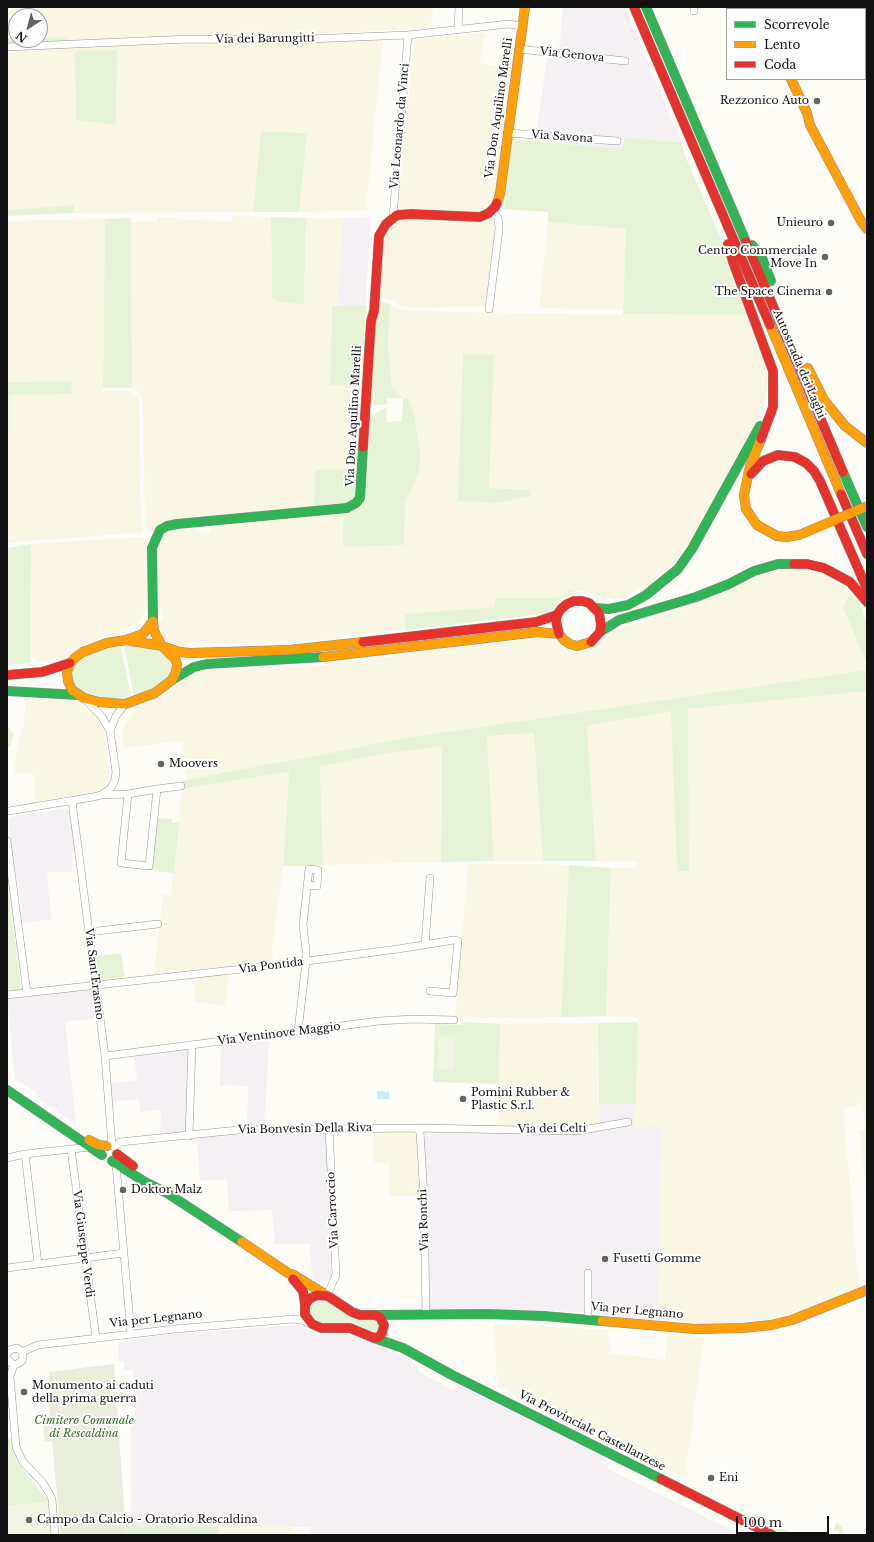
<!DOCTYPE html>
<html>
<head>
<meta charset="utf-8">
<style>
	body { margin:0 }
	#map { position:relative; width:874px; height:1542px; overflow:hidden; background:#fdfcf7; font-family:"Libre Baskerville",serif }
	canvas { display:block }
	.frame { position:absolute; inset:0; border:8px solid #111; pointer-events:none }
	.legend { position:absolute; left:726px; top:8px; width:140px; height:72px; box-sizing:border-box; background:#fff; border:1px solid #a0a0a0; margin:0; padding:5px 7px; list-style:none; font-size:12px; color:#111 }
	.legend li { display:flex; align-items:center; gap:8px; height:20px }
	.legend b { width:20px; border:1px solid #a0a0a0 }
	.north { position:absolute; left:8px; top:8px; width:40px; height:40px; box-sizing:border-box; background:#fff; border:1px solid #a0a0a0; border-radius:50%; rotate:216deg; font-size:11px; font-weight:700; line-height:16px; text-align:center; color:#111 }
	.north::after { content:''; display:block; margin:auto; width:14px; height:18px; background:#646362; clip-path:polygon(50% 0,100% 100%,50% 72%,0 100%) }
	.scale { position:absolute; left:736px; top:1516px; width:93px; height:18px; box-sizing:border-box; border:2px solid #111; border-top:0; padding-left:5px; font-size:12px; line-height:14px; white-space:nowrap; color:#111; -webkit-text-stroke:3px #fff; paint-order:stroke }
</style>
</head>
<body>
<div id="map">
<canvas width="874" height="1542"></canvas>
<div class="frame"></div>
<ul class="legend">
<li><b style="height:5px;background:#30b455"></b>Scorrevole</li>
<li><b style="height:5px;background:#ff9f0a"></b>Lento</li>
<li><b style="height:5px;background:#e5322d"></b>Coda</li>
</ul>
<div class="north">N</div>
<div class="scale">100 m</div>
</div>
<script>
const ctx = document.querySelector('canvas').getContext('2d');
ctx.lineJoin = 'round';
function fillPath(path, color) {
  ctx.fillStyle = color;
  ctx.fill(path, 'evenodd');
}
function shape(rows) {
  const path = new Path2D();
  for (const r of rows) {
    path.moveTo(r[0], r[1]);
    for (let i = 2; i < r.length; i += 2) path.lineTo(r[i], r[i + 1]);
  }
  return path;
}
function trace(path, color, width, dash) {
  ctx.strokeStyle = color;
  ctx.lineWidth = width;
  ctx.lineCap = dash ? 'butt' : 'round';
  ctx.setLineDash(dash || []);
  ctx.stroke(path);
}
function label(font, color, halo, rows, align = 'center') {
  ctx.font = font + ' "Libre Baskerville",serif';
  ctx.lineWidth = 4;
  ctx.setLineDash([]);
  ctx.textBaseline = 'middle';
  ctx.strokeStyle = halo;
  ctx.fillStyle = color;
  for (const [text, x, y, turn = 0] of rows) {
    ctx.save();
    ctx.translate(x, y);
    ctx.rotate((+turn || 0) * Math.PI / 180);
    ctx.textAlign = isNaN(turn) ? turn : align;
    if (halo) ctx.strokeText(text, 0, 0);
    ctx.fillText(text, 0, 0);
    ctx.restore();
  }
}
const industrial = shape([
	[563,7,625,7,681,142,625,138,624,149,535,141,548,51,559,52],
	[492,102,506,104,504,118,490,116],
	[371,217,365,307,341,307,341,304,337,304,342,218],
	[66,808,70,811,74,847,72,850,73,872,47,872,51,919,23,923,18,881,15,880,8,820,10,817],
	[94,986,98,1018,65,1022,76,1125,58,1112,58,1110,53,1106,50,1107,37,1098,36,1092,15,1079,7,997],
	[269,1038,264,1131,329,1129,331,1277,320,1283,313,1279,309,1244,275,1244,272,1210,229,1211,227,1179,200,1181,197,1138,247,1132,248,1086,220,1085,221,1044],
	[190,1047,187,1134,160,1137,161,1110,140,1112,139,1099,111,1102,110,1083,137,1080,134,1054],
	[636,1104,634,1127,661,1125,662,1131,658,1320,581,1312,545,1311,426,1312,417,1122,498,1126,577,1125,598,1123,599,1105],
	[300,1325,317,1335,356,1333,381,1342,417,1366,421,1373,453,1390,455,1389,458,1385,608,1459,608,1469,742,1535,310,1535,310,1527,131,1525,131,1418,136,1408,133,1370,124,1370,124,1361,119,1361,118,1342,171,1334,201,1332]
]);
const farmland = shape([
	[7,7,433,7,431,28,334,33,130,40,67,43,66,37,40,38,40,16,16,16,16,39,7,39],
	[485,33,480,63,514,69,509,104,492,102,490,116,507,118,497,194,491,208,477,214,400,209,398,208,414,39],
	[383,40,366,210,299,212,307,133,261,131,253,212,74,213,74,205,7,210,7,48,223,41],
	[232,216,271,217,272,297,304,304,306,218,342,218,337,303,342,304,341,307,332,306,330,385,362,386,357,430,357,469,315,470,314,507,176,518,163,522,153,530,149,531,145,525,143,401,140,393,132,388,131,222,157,222,158,217,177,217,177,220,232,221],
	[408,217,489,219,493,220,495,226,486,305,484,307,403,307,380,295,382,244,384,237,391,225,400,219],
	[105,219,103,391,128,391,137,397,139,402,140,496,143,532,7,543,7,395,71,393,71,381,7,382,7,221],
	[548,222,626,229,623,310,539,308],
	[390,304,396,309,413,311,571,314,747,315,764,360,767,374,767,391,764,405,759,417,697,529,676,560,664,573,650,584,626,597,618,599,604,599,592,593,576,590,568,590,558,598,495,598,496,607,406,614,406,630,343,635,339,639,212,644,199,641,191,642,190,644,182,646,164,641,159,633,159,623,163,618,162,610,158,608,157,557,159,540,165,533,173,530,195,527,202,533,204,533,211,532,211,526,342,514,343,547,405,508,405,500,413,488,410,402,409,398,403,398,394,391,392,387,390,379,388,347],
	[494,355,489,488,530,490,498,503,458,501],
	[144,537,147,541,147,596,146,607,143,615,137,623,121,631,118,636,100,641,82,649,64,660,39,661,30,656,31,544],
	[787,569,802,569,821,573,836,582,850,592,843,608,867,664,867,670,392,740,315,756,231,771,187,780,182,741,123,748,123,731,124,726,137,707,166,694,182,680,196,672,204,670,318,666,543,637,549,637,565,648,581,651,590,648,609,633,618,629,701,603,750,579,770,572],
	[867,691,867,1203,861,1141,860,1130,865,1130,862,1102,858,1105,843,1109,859,1287,790,1316,768,1321,708,1324,658,1320,661,1125,634,1128,636,1104,638,1018,606,1016,611,868,637,868,637,862,596,861,587,726,672,711,677,871,689,871,687,709],
	[26,699,71,701,83,706,94,713,104,727,110,769,107,781,102,789,94,792,34,802,34,774,14,774,17,746,23,729],
	[535,733,543,861,494,861,487,736],
	[442,746,441,862,323,865,320,766,385,754],
	[289,772,283,866,272,950,273,961,154,974,163,894,171,895,182,789],
	[468,864,541,864,569,865,561,1017,455,1018],
	[229,974,225,1006,194,1002,196,977],
	[598,1023,598,1123,555,1126,498,1126,500,1024],
	[414,1130,418,1133,421,1196,390,1196,389,1163,374,1163,373,1131],
	[494,1324,609,1330,608,1341,610,1342,610,1353,665,1360,667,1334,704,1338,685,1478,497,1386],
	[218,1526,291,1526,292,1535,219,1535]
]);
const green = shape([
	[67,37,67,43,7,45,7,39,40,40,40,38],
	[117,50,116,125,76,120,75,51],
	[261,131,307,133,299,212,253,212],
	[625,138,681,142,685,156,722,241,736,287,747,315,623,314,626,229,548,222,548,212,504,209,512,139,623,149],
	[74,205,74,213,7,216,7,210],
	[271,217,306,218,304,304,281,302,272,297],
	[131,218,132,388,103,388,105,219],
	[380,301,390,304,388,347,392,387,403,398,409,398,415,418,420,455,420,466,413,488,405,500,404,545,343,547,342,504,314,507,315,470,365,468,369,419,378,412,386,408,387,422,402,421,403,398,387,398,387,404,375,405,372,404,368,395,375,326,378,302],
	[332,306,367,306,365,317,362,386,330,385],
	[463,354,494,355,489,488,530,490,530,496,498,503,458,501],
	[71,381,72,394,7,395,7,382],
	[31,544,30,663,7,665,7,548],
	[568,590,576,590,573,593,560,600,550,613,406,630,405,614,495,607,495,598,558,598],
	[850,592,858,601,867,622,867,664,843,608],
	[124,646,140,646,161,652,166,656,171,664,171,670,169,678,160,686,149,691,134,695],
	[111,647,121,647,131,696,112,698,97,697,88,695,77,689,72,681,71,673,76,663,86,657],
	[867,670,867,691,688,709,689,871,677,871,671,711,587,726,596,861,543,861,534,733,487,736,494,861,441,862,442,746,385,754,320,766,323,865,283,866,289,772,182,789,182,781,231,771,315,756,392,740],
	[7,725,14,734,10,747,7,747],
	[158,818,172,819,172,823,179,823,174,873,152,871],
	[569,865,611,868,606,1016,561,1017],
	[7,877,21,986,18,990,11,991,7,990],
	[121,953,125,977,101,980,98,978,96,956],
	[462,1022,500,1024,499,1084,433,1082,435,1024,462,1025],
	[638,1022,636,1104,599,1105,598,1023],
	[319,1297,376,1320,380,1325,376,1334,321,1324,309,1317,308,1305],
	[10,1438,12,1448,20,1465,49,1502,7,1506,7,1439],
	[739,1511,740,1511,756,1520,759,1517,796,1535,784,1535,743,1515],
	[836,1522,841,1525,844,1531,844,1535,839,1535,839,1531,834,1530],
	[126,1525,218,1526,219,1535,123,1535,126,1535]
]);
const cemetery = shape([
	[114,1364,126,1535,61,1535,52,1441,45,1442,43,1426,50,1425,49,1397,51,1397,49,1372]
]);
const pitch = shape([
	[7,395,12,395,12,431,7,431],
	[439,1036,455,1037,454,1069,438,1069],
	[49,1502,52,1535,7,1535,7,1506]
]);
const water = shape([
	[377,1091,389,1092,389,1099,377,1099]
]);
const street = shape([
	[694,11,694,7],
	[458,29,459,7],
	[7,47,189,39,283,40,408,35,509,24,522,26],
	[519,49,625,61],
	[865,57,867,57],
	[508,133,617,141],
	[393,217,408,35],
	[489,309,499,229,498,218,492,211],
	[110,731,116,716,125,704],
	[157,789,181,786],
	[101,795,128,794,157,789,149,866,121,863,128,794],
	[72,801,105,1056,112,1146],
	[9,811,93,797,101,795,111,788,115,780,116,772,110,731,102,717,84,698],
	[7,841,27,993],
	[89,932,158,924],
	[425,945,430,878],
	[7,995,269,966,398,949,454,940,458,941,453,993,430,991],
	[298,1031,306,962,306,951,303,925,309,869,318,870,317,886,307,885],
	[105,1056,379,1021,413,1019,454,1020],
	[329,1128,336,1275,329,1291],
	[416,1128,420,1132,424,1197,426,1315],
	[189,1136,192,1045],
	[114,1147,120,1142,238,1130,416,1128,577,1131,628,1122],
	[71,1149,96,1338],
	[25,1154,38,1264],
	[7,1158,25,1154,90,1147],
	[116,1164,131,1334],
	[7,1268,124,1253],
	[588,1273,588,1319],
	[22,1352,38,1345,175,1329,293,1319,302,1320,311,1324],
	[7,1354,9,1350,17,1348,21,1351,23,1356,22,1361,17,1364,12,1364,7,1358],
	[14,1365,10,1376,16,1447,23,1462,43,1483,49,1493,52,1499,55,1535]
]);
const fast = shape([
	[646,7,746,242],
	[752,245,762,258,771,281],
	[843,472,867,527],
	[595,608,609,609,628,605,646,595,678,569,692,549,760,426],
	[153,621,152,548,160,530,167,526,177,524,347,508,356,503,360,498,363,447],
	[600,632,619,620,696,597,729,584,754,571,778,564,794,564],
	[172,680,194,667,207,664,323,657],
	[7,691,79,695],
	[7,1090,102,1155],
	[112,1161,145,1182,167,1193,242,1242],
	[375,1315,487,1314,544,1316,602,1321],
	[374,1338,403,1348,452,1375,661,1479]
]);
const slow = shape([
	[791,79,807,113,810,125,861,221,867,229],
	[497,203,500,194,525,7],
	[770,325,841,494],
	[808,368,824,400,845,426,867,443],
	[761,439,750,466,744,495,746,509,757,525,777,536,786,537,799,535,830,522],
	[126,640,143,634,153,621,154,631,162,646,180,652,190,653,289,650,363,642],
	[126,640,162,646,175,659,177,664,176,672,172,680,155,693,125,704,99,702,84,698,72,690,68,681,67,672,70,663,76,657,83,652,107,643,126,640],
	[323,657,538,632,559,634,564,640,570,644,577,646,591,642],
	[89,1140,99,1145,107,1146],
	[242,1242,288,1273,294,1275,328,1296],
	[602,1321,695,1329,743,1328,771,1325,792,1320,867,1290]
]);
const jam = shape([
	[634,7,770,325],
	[755,7,756,9],
	[746,242,843,472],
	[728,244,733,262,773,371,773,407,761,439],
	[363,447,371,321,374,311,379,236,386,224,397,215,411,214,480,217,489,213,495,207,497,203],
	[751,474,763,461,778,455,795,457,806,463,814,471,820,481,867,589],
	[841,494,867,554],
	[794,564,807,564,824,568,850,582,867,602],
	[559,634,556,621,557,615,561,609,567,604,574,601,582,601,589,603,599,613,601,625,600,632,591,642],
	[363,642,536,622,557,615],
	[7,675,42,672,70,663],
	[117,1154,133,1166],
	[293,1279,303,1291,305,1305],
	[317,1295,328,1296,352,1312,360,1315,375,1315,380,1317,384,1325,382,1333,379,1337,374,1338,350,1328,321,1328,312,1324,305,1315,305,1305,309,1299,317,1295],
	[661,1479,772,1535]
]);
const slowBridge = shape([
	[830,522,867,506]
]);
const markers = [
	[817,101,4,"#646362"],
	[831,223,4,"#646362"],
	[825,257,4,"#646362"],
	[829,292,4,"#646362"],
	[161,764,4,"#646362"],
	[463,1099,4,"#646362"],
	[123,1190,4,"#646362"],
	[605,1259,4,"#646362"],
	[24,1392,4,"#646362"],
	[711,1478,4,"#646362"],
	[29,1520,4,"#646362"]
];
const streetNames = [
	["Via dei Barungitti",265,39,-1],
	["Via Genova",572,55,6],
	["Via Don Aquilino Marelli",499,108,-82],
	["Via Leonardo da Vinci",400,126,-85],
	["Via Savona",562,137,4],
	["Autostrada dei Laghi",799,364,67],
	["Via Don Aquilino Marelli",354,416,-87],
	["Via Pontida",271,966,-7],
	["Via Sant'Erasmo",94,974,83],
	["Via Ventinove Maggio",279,1034,-7],
	["Via Bonvesin Della Riva",305,1129,-1],
	["Via dei Celti",552,1129,-1],
	["Via Carroccio",333,1210,-93],
	["Via Ronchi",424,1220,-92],
	["Via Giuseppe Verdi",83,1244,83],
	["Via per Legnano",637,1311,5],
	["Via per Legnano",156,1319,-6],
	["Via Provinciale Castellanzese",592,1431,27]
];
const poiNames = [
	["Rezzonico Auto",809,101,"right"],
	["Unieuro",823,223,"right"],
	["Centro Commerciale",817,251,"right"],
	["Move In",817,264,"right"],
	["The Space Cinema",821,292,"right"],
	["Moovers",169,764],
	["Pomini Rubber &",471,1093],
	["Plastic S.r.l.",471,1106],
	["Doktor Malz",131,1190],
	["Fusetti Gomme",613,1259],
	["Monumento ai caduti",32,1386],
	["della prima guerra",32,1399],
	["Eni",719,1478],
	["Campo da Calcio - Oratorio Rescaldina",37,1520]
];
const parkNames = [
	["Cimitero Comunale",84,1421],
	["di Rescaldina",84,1434]
];
fillPath(industrial, '#f5f0f3');
fillPath(farmland, '#f9f7e4');
fillPath(green, '#e7f3d7');
fillPath(cemetery, '#e9eedb');
fillPath(pitch, '#f0f6e1');
fillPath(water, '#cde8f7');
trace(street, '#979795', 8);
trace(fast, '#8e8d8b', 10);
trace(slow, '#8e8d8b', 10);
trace(jam, '#8e8d8b', 10);
trace(street, '#fffffe', 7);
trace(fast, '#30b455', 9);
trace(slow, '#ff9f0a', 9);
trace(jam, '#e5322d', 9);
trace(slowBridge, '#858482', 10, []);
trace(slowBridge, '#ff9f0a', 9);
for (const [x, y, r, color] of markers) {
  const dot = new Path2D();
  dot.arc(x, y, r, 0, 2 * Math.PI);
  ctx.fillStyle = color;
  ctx.fill(dot);
  trace(dot, '#fff', 1.5);
}
label('11px', '#111', '#fff', streetNames);
label('11px', '#111', '#fff', poiNames, 'left');
label('italic 11px', '#2f6b1f', '#fff', parkNames);
</script>
</body>
</html>
